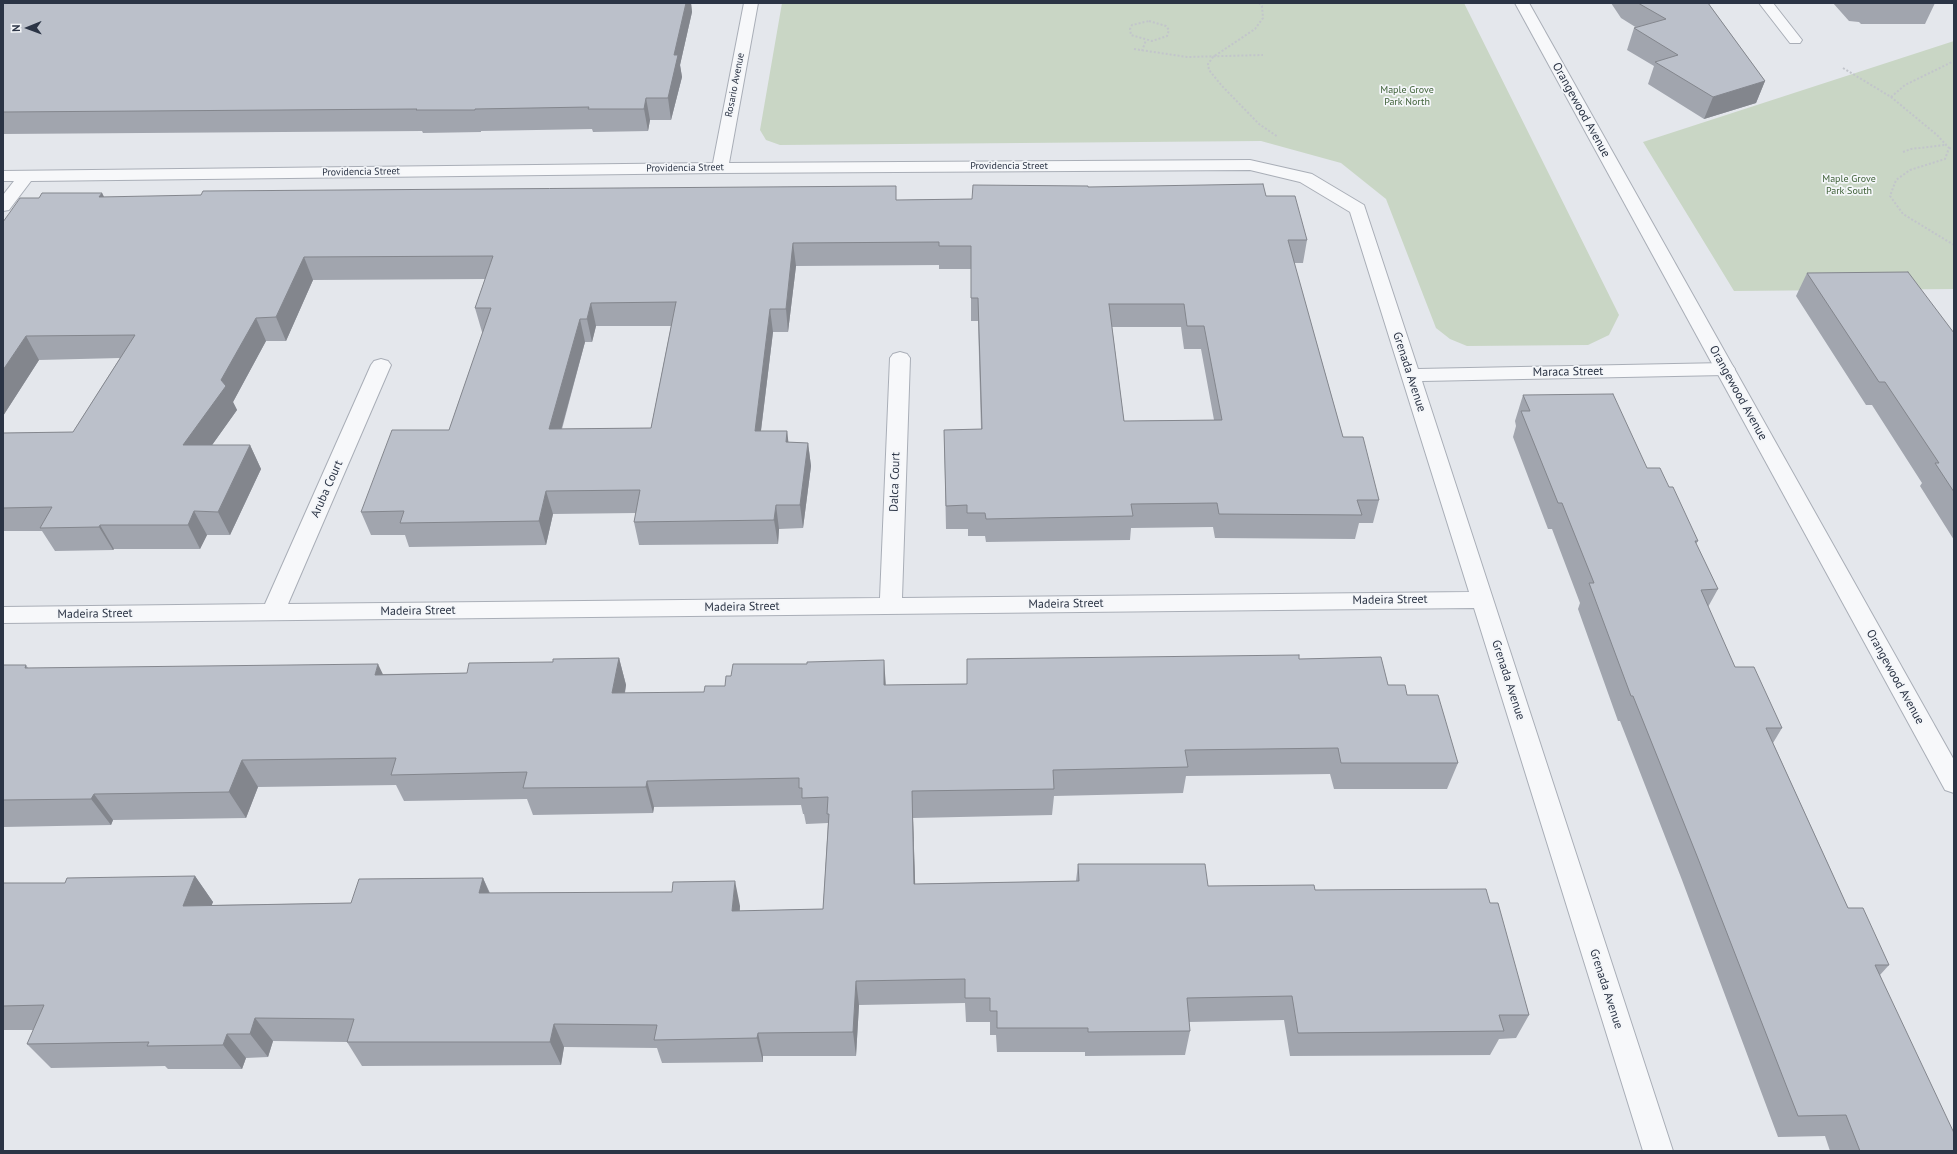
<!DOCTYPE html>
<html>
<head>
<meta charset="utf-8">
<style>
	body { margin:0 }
	#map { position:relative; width:1957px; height:1154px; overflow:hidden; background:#e4e7ec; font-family:"PT Sans",sans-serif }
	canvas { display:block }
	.frame { position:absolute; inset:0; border:4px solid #2b3445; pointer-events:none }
	.north { position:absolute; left:8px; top:8px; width:40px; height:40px; -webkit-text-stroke:3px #f4f6f9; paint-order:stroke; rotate:269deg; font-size:11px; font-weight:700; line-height:16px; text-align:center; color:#2b3445 }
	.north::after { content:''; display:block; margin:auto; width:14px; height:18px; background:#2b3445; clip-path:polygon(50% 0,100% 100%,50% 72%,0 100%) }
</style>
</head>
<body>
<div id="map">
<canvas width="1957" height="1154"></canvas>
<div class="frame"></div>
<div class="north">N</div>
</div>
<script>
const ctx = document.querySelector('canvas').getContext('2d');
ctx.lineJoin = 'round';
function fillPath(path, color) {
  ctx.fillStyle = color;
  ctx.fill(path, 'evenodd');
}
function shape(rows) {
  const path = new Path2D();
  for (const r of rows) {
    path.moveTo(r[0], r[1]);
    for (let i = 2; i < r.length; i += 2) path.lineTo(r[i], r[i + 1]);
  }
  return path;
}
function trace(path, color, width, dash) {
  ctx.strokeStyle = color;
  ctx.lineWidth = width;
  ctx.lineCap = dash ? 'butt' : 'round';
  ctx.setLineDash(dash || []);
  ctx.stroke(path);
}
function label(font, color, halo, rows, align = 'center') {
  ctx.font = font + ' "PT Sans",sans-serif';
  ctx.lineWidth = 3.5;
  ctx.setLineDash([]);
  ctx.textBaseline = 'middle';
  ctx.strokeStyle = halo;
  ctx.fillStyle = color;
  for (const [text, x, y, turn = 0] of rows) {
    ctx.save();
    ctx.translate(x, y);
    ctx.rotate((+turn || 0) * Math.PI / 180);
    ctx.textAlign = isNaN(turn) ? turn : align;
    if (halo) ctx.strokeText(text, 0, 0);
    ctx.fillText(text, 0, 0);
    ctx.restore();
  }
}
const green = shape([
	[782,3,1464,3,1619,315,1609,335,1588,345,1467,346,1450,339,1436,328,1386,199,1341,163,1261,141,780,145,766,140,760,130],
	[1954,41,1954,289,1734,291,1643,142]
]);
const path = shape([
	[1259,3,1262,6,1263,18,1255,29,1213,57,1208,64,1209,70,1222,86,1259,124,1278,137],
	[1149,21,1166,26,1169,30,1167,36,1152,41,1131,35,1130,29,1132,25,1149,21],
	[1134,49,1187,57,1263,55],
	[1142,51,1146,40],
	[1843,68,1891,97,1937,135,1949,148,1945,159,1910,170,1896,180,1890,196,1903,214,1954,245],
	[1891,97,1905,85,1954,61],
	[1949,148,1954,149],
	[1903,152,1911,149,1945,145]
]);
const minor = shape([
	[744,3,758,3,729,163,1250,160,1312,174,1364,205,1418,369,1725,363,1732,365,1735,369,1732,373,1725,375,1422,381,1673,1151,1643,1151,1474,608,3,623,3,607,265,604,371,365,374,361,381,359,388,361,391,365,288,604,880,598,890,358,893,354,900,352,907,354,910,358,902,598,1469,592,1350,212,1300,182,1250,170,720,173,31,181,9,210,3,211,3,195,14,181,3,181,3,171,713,163,744,3],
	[1759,3,1773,3,1802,40,1800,43,1790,43,1759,3]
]);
const tertiary = shape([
	[1515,3,1529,3,1954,760,1954,793,1945,790,1515,3]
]);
const wall = shape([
	[3,3,691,3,692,12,680,65,682,77,671,120,650,120,648,131,593,132,592,129,481,131,481,132,423,133,422,131,3,134],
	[1611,3,1708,3,1765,81,1756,103,1704,119,1648,84,1654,66,1627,50,1634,28,1637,28,1621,18],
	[1833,3,1935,3,1925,24,1861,24,1859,22,1849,21],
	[1088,187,1266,196,1307,240,1303,263,1294,263,1320,355,1343,437,1379,500,1373,523,1359,523,1355,539,1215,538,1213,527,1131,528,1130,540,986,542,985,536,968,536,968,529,946,529,944,430,981,429,978,321,971,321,971,269,939,269,939,265,796,266,788,332,773,332,761,431,787,431,788,442,808,443,811,466,803,528,779,529,778,544,639,545,634,522,636,513,553,514,546,545,409,547,405,535,371,535,361,512,449,430,483,332,482,332,475,308,485,279,313,280,286,341,266,341,233,402,237,410,212,445,250,445,261,469,230,535,207,535,200,549,114,549,113,550,55,551,42,531,3,531,3,433,73,432,120,358,39,360,3,416,3,222,39,198,102,193,104,197,897,200,972,199],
	[596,326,671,326,651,428,562,429,585,342,592,342],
	[1112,327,1181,327,1184,349,1201,349,1214,420,1124,421],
	[1807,273,1954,333,1954,540,1920,486,1922,483,1872,405,1866,405,1796,296],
	[1523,395,1647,468,1669,487,1698,541,1696,544,1718,589,1708,607,1735,667,1782,728,1773,743,1848,908,1889,965,1880,975,1954,1151,1830,1151,1825,1136,1778,1137,1682,880,1620,721,1618,721,1578,609,1580,603,1552,529,1548,529,1513,437,1516,426,1515,421],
	[619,658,626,685,625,693,704,692,886,685,967,684,1299,659,1388,685,1407,695,1458,763,1447,789,1334,789,1330,774,1186,776,1183,793,1054,796,1052,815,913,818,915,884,1076,881,1078,864,1208,886,1315,890,1490,903,1529,1015,1516,1038,1499,1039,1490,1055,1290,1056,1284,1020,1189,1022,1190,1031,1185,1055,1085,1056,1085,1052,997,1052,996,1035,990,1035,990,1022,966,1022,965,1003,859,1005,856,1056,763,1056,763,1062,662,1063,657,1048,564,1047,561,1065,362,1066,347,1042,273,1041,268,1057,246,1058,242,1069,168,1069,165,1066,51,1068,27,1044,34,1030,3,1030,3,883,65,883,195,876,213,902,211,905,351,903,483,878,490,893,740,906,740,911,823,909,828,823,806,824,804,814,803,814,801,805,654,807,653,813,533,815,527,799,404,801,396,785,258,787,246,818,113,820,111,825,3,827,3,665,26,665,28,668,383,674,467,673,553,662]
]);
const shadedWall = shape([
	[686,3,691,3,692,12,680,65,682,77,671,120,668,98,674,55],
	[1765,81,1756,103,1704,119,1713,97],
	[646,98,650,120,648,131,644,109],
	[102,193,113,215,99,197],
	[793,243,796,266,788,332,786,309],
	[304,257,313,280,286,341,276,317],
	[591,303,596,326,592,342,587,319],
	[770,309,773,332,758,454,755,431],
	[256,318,266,341,233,402,237,410,195,469,183,445,221,380],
	[580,319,585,342,555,452,549,429],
	[26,336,39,360,3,416,3,370],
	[787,431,790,454,786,442],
	[808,443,811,466,803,528,800,505],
	[250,445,261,469,230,535,218,512],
	[546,491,553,514,546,545,539,521],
	[776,505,779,529,778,544,774,520],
	[194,511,207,535,200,549,188,525],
	[100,525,114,549,113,550,99,527],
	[619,658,626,685,620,720,612,693],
	[884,660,886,687,884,685],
	[378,664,391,691,375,675],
	[242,760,258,787,246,818,229,792],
	[647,781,654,807,653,813,646,787],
	[912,791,913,818,916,909,914,884],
	[94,794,113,820,111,825,91,799],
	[195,876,213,902,202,931,183,906],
	[483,878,494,904,479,893],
	[735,881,740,906,737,936,732,911],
	[856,981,859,1005,856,1056,853,1032],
	[255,1018,273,1041,268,1057,250,1034],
	[554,1024,564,1047,561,1065,550,1042],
	[758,1033,763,1056,763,1062,757,1038],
	[227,1034,246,1058,242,1069,223,1045]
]);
const building = shape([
	[3,3,686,3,674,55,678,55,668,98,646,98,644,109,588,109,589,107,475,109,475,110,416,110,417,109,3,112,3,3],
	[1638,3,1708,3,1765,81,1713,97,1655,62,1678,55,1634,28,1666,19,1638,3],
	[1263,184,1266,196,1295,196,1307,240,1288,240,1320,355,1343,437,1363,437,1379,500,1357,500,1362,515,1219,514,1217,503,1131,504,1133,516,986,519,985,513,967,513,967,505,946,506,944,430,982,429,978,298,971,298,971,246,939,246,939,242,793,243,786,309,770,309,755,431,787,431,786,442,808,443,800,505,776,505,774,520,634,522,640,490,546,491,539,521,400,523,404,511,361,512,392,430,449,430,491,308,475,308,493,256,304,257,276,317,256,318,221,380,226,386,183,445,250,445,218,512,194,511,188,525,100,525,99,527,40,528,52,507,3,508,3,433,73,432,135,335,26,336,3,370,3,222,20,198,39,198,42,193,102,193,99,197,201,195,203,191,896,186,896,200,972,199,973,185,1088,186,1088,187,1263,184],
	[676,302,651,428,549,429,580,319,587,319,591,303,676,302],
	[1109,304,1184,304,1187,326,1204,326,1222,420,1124,421,1109,304],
	[1908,272,1954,333,1954,492,1935,463,1939,463,1885,382,1879,382,1807,273,1908,272],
	[1613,394,1647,468,1660,468,1669,487,1673,487,1698,541,1695,541,1718,589,1701,590,1735,667,1754,667,1782,728,1766,728,1848,908,1863,908,1889,965,1875,965,1954,1133,1954,1151,1860,1151,1846,1115,1798,1116,1697,856,1633,696,1631,696,1589,583,1594,583,1562,503,1558,503,1521,411,1530,411,1523,395,1613,394],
	[1299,655,1299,659,1381,657,1388,685,1405,685,1407,695,1438,695,1458,763,1341,763,1338,748,1185,750,1188,767,1053,770,1054,789,912,791,914,884,1079,881,1078,864,1205,864,1208,886,1314,885,1315,890,1486,889,1490,903,1498,903,1529,1015,1499,1015,1504,1031,1298,1033,1292,996,1187,998,1190,1031,1088,1032,1088,1028,997,1028,997,1011,990,1011,990,998,965,998,965,979,856,981,853,1032,758,1033,757,1038,654,1040,657,1025,554,1024,550,1042,347,1042,354,1019,255,1018,250,1034,227,1034,223,1045,147,1046,149,1042,27,1044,44,1005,3,1006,3,883,65,883,67,878,195,876,183,906,351,903,359,879,483,878,479,893,672,892,673,882,735,881,732,911,823,909,829,814,827,814,828,797,802,798,802,788,799,788,799,778,647,781,646,787,523,788,527,772,391,775,396,758,242,760,229,792,94,794,91,799,3,800,3,665,26,665,25,668,378,664,375,675,467,673,469,663,553,662,553,659,619,658,612,693,704,692,705,686,725,686,726,676,731,676,733,664,807,664,807,662,884,660,884,685,967,684,967,659,1299,655]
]);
const farStreetnames = [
	["Rosario Avenue",735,85,-79],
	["Providencia Street",1009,166],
	["Providencia Street",685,168,-1],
	["Providencia Street",361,172,-1]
];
const farParknames = [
	["Maple Grove",1407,90],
	["Park North",1407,102],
	["Maple Grove",1849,179],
	["Park South",1849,191]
];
const streetNames = [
	["Orangewood Avenue",1581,110,61],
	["Grenada Avenue",1409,372,72],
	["Maraca Street",1568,372,-1],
	["Orangewood Avenue",1738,393,61],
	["Dalca Court",895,482,-88],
	["Aruba Court",327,489,-66],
	["Madeira Street",1390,600,-1],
	["Madeira Street",1066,604,-1],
	["Madeira Street",742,607,-1],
	["Madeira Street",418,611,-1],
	["Madeira Street",95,614,-1],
	["Orangewood Avenue",1895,677,61],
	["Grenada Avenue",1508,680,72],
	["Grenada Avenue",1606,989,72]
];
fillPath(green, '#c9d6c5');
trace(minor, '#a9aeb7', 2);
trace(tertiary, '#a9aeb7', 2);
trace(path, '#c2c5cb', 2, [2, 2]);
fillPath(minor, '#f7f8fa');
fillPath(tertiary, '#f7f8fa');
fillPath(wall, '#a1a5ae');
fillPath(shadedWall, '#83868d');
fillPath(building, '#bbc0ca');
trace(building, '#83868d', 1);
label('10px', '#2b3445', '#f4f6f9', farStreetnames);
label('10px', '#3f6138', '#f4f6f9', farParknames);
label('12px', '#2b3445', '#f4f6f9', streetNames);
</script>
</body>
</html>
